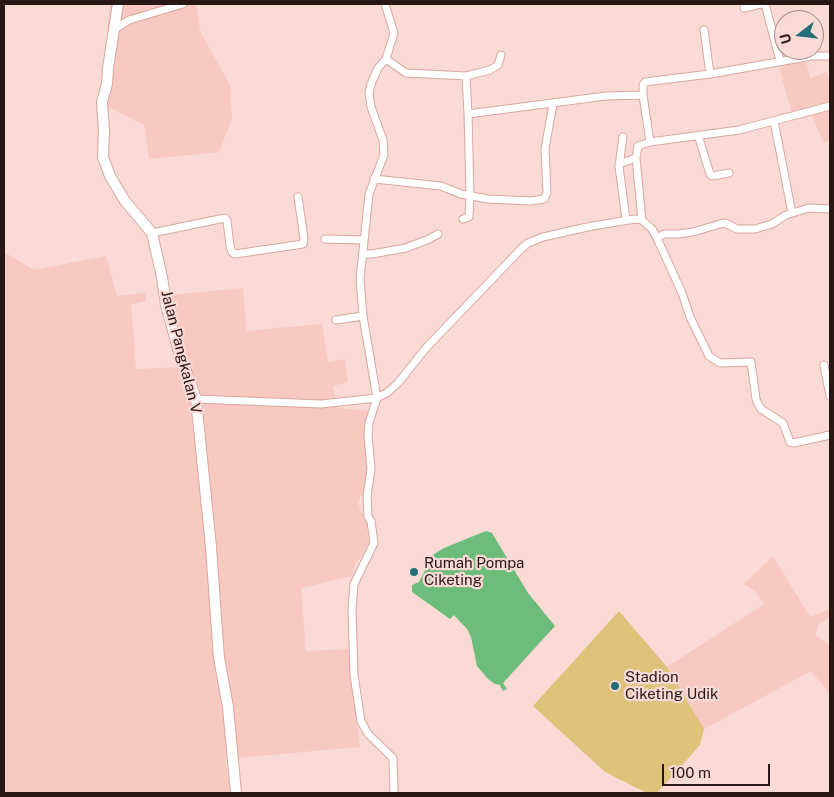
<!DOCTYPE html>
<html>
<head>
<meta charset="utf-8">
<style>
	body { margin:0 }
	#map { position:relative; width:834px; height:797px; overflow:hidden; background:#f9dad5; font-family:"Public Sans",sans-serif }
	canvas { display:block }
	.frame { position:absolute; inset:0; border:5px solid #291715; pointer-events:none }
	.north { position:absolute; left:774px; top:10px; width:50px; height:50px; box-sizing:border-box; background:#f9dad5; border:1px solid #a68c88; border-radius:50%; rotate:254deg; font-size:14px; font-weight:700; line-height:20px; text-align:center; color:#291715 }
	.north::after { content:''; display:block; margin:auto; width:18px; height:22px; background:#256e78; clip-path:polygon(50% 0,100% 100%,50% 72%,0 100%) }
	.scale { position:absolute; left:662px; top:764px; width:108px; height:22px; box-sizing:border-box; border:2px solid #291715; border-top:0; padding-left:6px; font-size:15px; line-height:18px; white-space:nowrap; color:#291715; -webkit-text-stroke:4px #f9dad5; paint-order:stroke }
</style>
</head>
<body>
<div id="map">
<canvas width="834" height="797"></canvas>
<div class="frame"></div>
<div class="north">U</div>
<div class="scale">100 m</div>
</div>
<script>
const ctx = document.querySelector('canvas').getContext('2d');
ctx.lineJoin = 'round';
function fillPath(path, color) {
  ctx.fillStyle = color;
  ctx.fill(path, 'evenodd');
}
function shape(rows) {
  const path = new Path2D();
  for (const r of rows) {
    path.moveTo(r[0], r[1]);
    for (let i = 2; i < r.length; i += 2) path.lineTo(r[i], r[i + 1]);
  }
  return path;
}
function trace(path, color, width, dash) {
  ctx.strokeStyle = color;
  ctx.lineWidth = width;
  ctx.lineCap = dash ? 'butt' : 'round';
  ctx.setLineDash(dash || []);
  ctx.stroke(path);
}
function label(font, color, halo, rows, align = 'center') {
  ctx.font = font + ' "Public Sans",sans-serif';
  ctx.lineWidth = 4.5;
  ctx.setLineDash([]);
  ctx.textBaseline = 'middle';
  ctx.strokeStyle = halo;
  ctx.fillStyle = color;
  for (const [text, x, y, turn = 0] of rows) {
    ctx.save();
    ctx.translate(x, y);
    ctx.rotate((+turn || 0) * Math.PI / 180);
    ctx.textAlign = isNaN(turn) ? turn : align;
    if (halo) ctx.strokeText(text, 0, 0);
    ctx.fillText(text, 0, 0);
    ctx.restore();
  }
}
const built = shape([
	[110,4,196,4,200,31,230,85,232,119,219,152,149,159,144,125,101,103],
	[806,61,810,78,827,72,830,82,830,140,824,143,810,112,792,114,779,67],
	[4,252,34,270,106,256,117,296,145,293,146,301,131,304,136,369,188,367,182,355,169,295,243,288,246,331,322,324,328,362,345,359,348,382,333,386,337,408,373,411,366,447,370,475,358,503,367,525,369,545,354,566,352,576,301,588,306,651,348,649,360,747,225,759,231,793,4,793],
	[773,556,810,617,830,609,830,617,819,624,815,635,830,646,830,694,811,671,704,729,667,667,764,604,755,591,744,584]
]);
const green = shape([
	[619,611,667,667,704,729,700,745,657,793,647,793,605,772,533,706]
]);
const water = shape([
	[486,531,492,533,528,593,555,626,503,683,507,689,503,691,500,685,495,684,488,679,477,666,471,637,467,629,454,615,450,619,412,592,412,585,419,582,434,554,444,548]
]);
const street = shape([
	[385,4,394,33,386,59,378,68,371,84,369,93,371,107,383,140,384,155,369,194,360,279,363,316,377,398,369,423,368,435,371,469,367,496,368,517,371,521,374,543,354,584,352,609,354,675,361,721,368,734,393,758,394,793],
	[765,4,780,61],
	[744,8,761,4],
	[115,29,129,20,183,4],
	[704,30,710,74],
	[386,59,406,73,466,76,490,70,498,65,501,55],
	[466,76,468,114],
	[774,121,792,213],
	[698,135,710,174,712,176,729,173],
	[623,137,619,166,626,220],
	[650,142,739,130,830,106],
	[619,164,636,158],
	[374,179,441,186,461,194,488,199,531,201,544,199,547,193,545,149,553,104],
	[463,219,469,217,470,195,468,114,606,96,643,95],
	[642,220,636,158,638,146,650,142,643,95,643,85,645,82,710,74,812,56,830,56],
	[152,233,225,218,227,221,230,246,232,252,235,254,303,244,304,238,298,197],
	[657,238,682,293,690,317,709,356,720,363,751,362,756,399,758,404,761,409,783,423,790,442,794,443,830,435],
	[325,239,364,240],
	[363,254,372,254,406,248,429,239,438,234],
	[336,320,363,316],
	[824,365,830,396],
	[196,399,321,404,377,398,388,392,398,383,426,348,521,249,528,243,543,237,592,226,635,219,642,220,652,229,657,238,664,234,679,234,693,232,720,224,725,223,737,229,755,229,772,224,786,215,809,208,830,209]
]);
const secondary = shape([
	[118,4,108,68,107,84,102,102,104,130,103,157,110,176,125,201,152,233,162,277,166,305,179,352,196,399,211,547,219,658,228,707,236,793]
]);
const markers = [
	[414,572,5,"#256e78"],
	[615,686,5,"#256e78"]
];
const streetNames = [
	["Jalan Pangkalan V",181,352,76]
];
const poiNames = [
	["Rumah Pompa",424,563],
	["Ciketing",424,580],
	["Stadion",625,677],
	["Ciketing Udik",625,694]
];
fillPath(built, '#f8c9c1');
fillPath(green, '#dfc279');
fillPath(water, '#6cbc7b');
trace(street, '#d8a79f', 9);
trace(secondary, '#d8a79f', 12);
trace(street, '#fff', 7);
trace(secondary, '#fff', 10);
for (const [x, y, r, color] of markers) {
  const dot = new Path2D();
  dot.arc(x, y, r, 0, 2 * Math.PI);
  ctx.fillStyle = color;
  ctx.fill(dot);
  trace(dot, '#f9dad5', 2);
}
label('15px', '#291715', '#f9dad5', streetNames);
label('15px', '#291715', '#f9dad5', poiNames, 'left');
</script>
</body>
</html>
